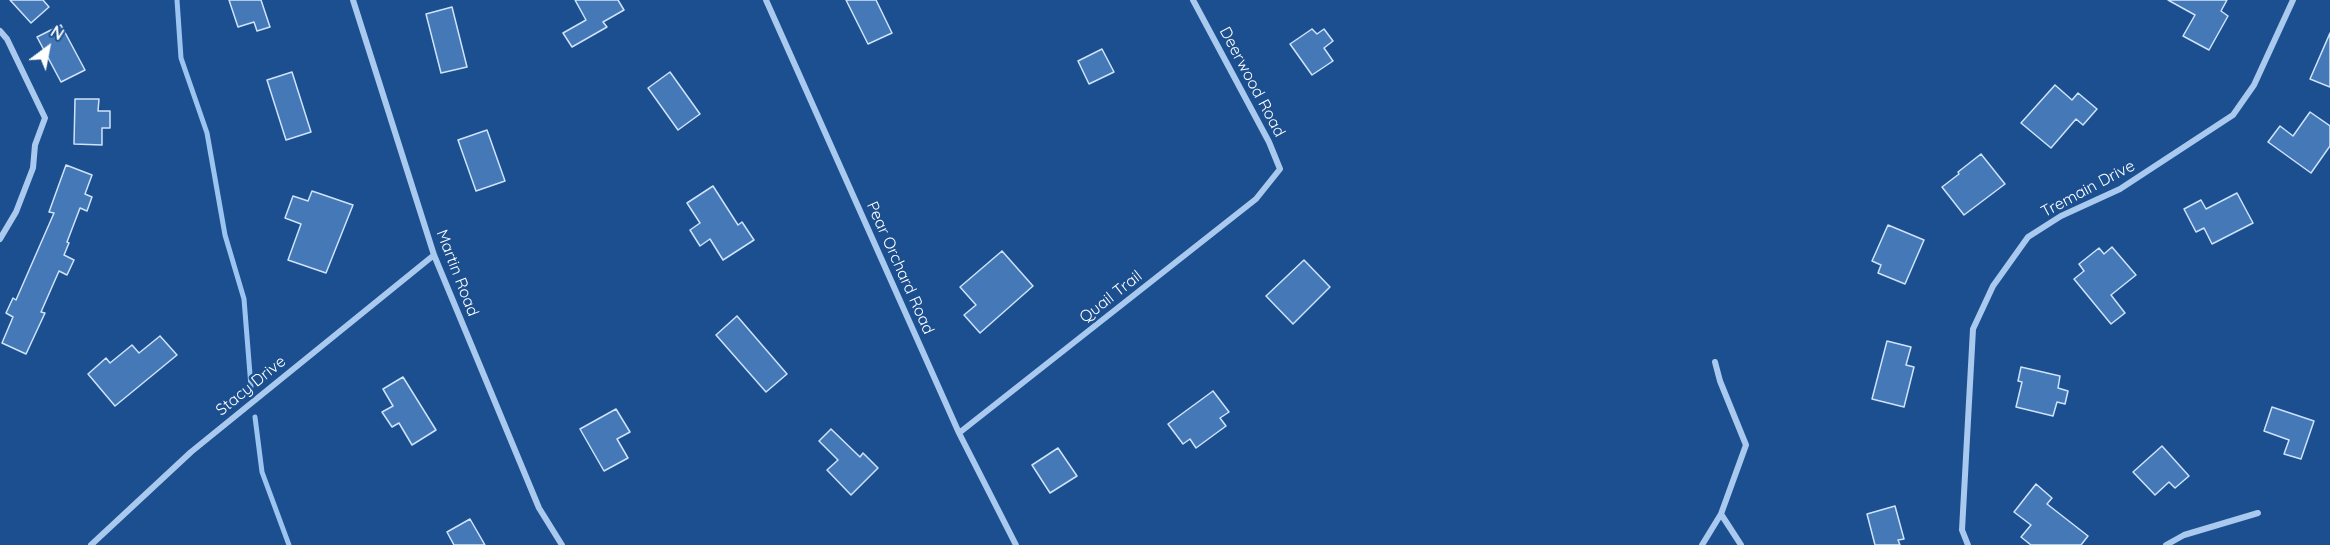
<!DOCTYPE html>
<html>
<head>
<meta charset="utf-8">
<style>
	body { margin:0 }
	#map { position:relative; width:2330px; height:545px; overflow:hidden; background:#1b4f8f; font-family:Quicksand,sans-serif }
	canvas { display:block }
	.north { position:absolute; left:18px; top:18px; width:60px; height:60px; -webkit-text-stroke:4px #1b4f8f; paint-order:stroke; rotate:32deg; font-size:16px; font-weight:700; line-height:24px; text-align:center; color:#fff }
	.north::after { content:''; display:block; margin:auto; width:21px; height:27px; background:#fff; clip-path:polygon(50% 0,100% 100%,50% 72%,0 100%) }
</style>
</head>
<body>
<div id="map">
<canvas width="2330" height="545"></canvas>
<div class="north">N</div>
</div>
<script>
const ctx = document.querySelector('canvas').getContext('2d');
ctx.lineJoin = 'round';
function shape(rows) {
  const path = new Path2D();
  for (const r of rows) {
    path.moveTo(r[0], r[1]);
    for (let i = 2; i < r.length; i += 2) path.lineTo(r[i], r[i + 1]);
  }
  return path;
}
function trace(path, color, width, dash) {
  ctx.strokeStyle = color;
  ctx.lineWidth = width;
  ctx.lineCap = dash ? 'butt' : 'round';
  ctx.setLineDash(dash || []);
  ctx.stroke(path);
}
function fillPath(path, color) {
  ctx.fillStyle = color;
  ctx.fill(path, 'evenodd');
}
function label(font, color, halo, rows, align = 'center') {
  ctx.font = font + ' Quicksand,sans-serif';
  ctx.lineWidth = 5;
  ctx.setLineDash([]);
  ctx.textBaseline = 'middle';
  ctx.strokeStyle = halo;
  ctx.fillStyle = color;
  for (const [text, x, y, turn = 0] of rows) {
    ctx.save();
    ctx.translate(x, y);
    ctx.rotate((+turn || 0) * Math.PI / 180);
    ctx.textAlign = isNaN(turn) ? turn : align;
    if (halo) ctx.strokeText(text, 0, 0);
    ctx.fillText(text, 0, 0);
    ctx.restore();
  }
}
const stream = shape([
	[177,0,181,58,207,133,225,235,244,299,251,387],
	[255,417,262,472,289,545]
]);
const building = shape([
	[10,0,43,0,49,7,31,23,10,0],
	[229,0,261,0,270,27,257,31,254,22,238,27,229,0],
	[575,0,618,0,624,10,603,22,607,27,572,47,563,33,586,20,575,0],
	[846,0,876,0,892,33,868,44,846,0],
	[2168,0,2227,0,2221,11,2228,16,2209,50,2183,36,2195,15,2168,0],
	[452,7,467,67,441,73,426,14,452,7],
	[61,25,85,70,61,82,37,37,61,25],
	[1312,29,1317,34,1324,29,1333,41,1324,48,1333,61,1312,75,1290,44,1312,29],
	[2330,33,2330,87,2310,79,2330,33],
	[1102,49,1114,72,1089,84,1078,61,1102,49],
	[292,72,311,132,286,140,267,80,292,72],
	[670,72,700,114,678,130,648,88,670,72],
	[2055,85,2072,100,2078,93,2097,109,2083,125,2076,119,2051,148,2021,123,2055,85],
	[75,99,99,99,98,111,110,111,110,128,102,128,102,145,74,144,75,99],
	[2310,112,2330,126,2330,146,2311,173,2268,142,2280,126,2293,136,2310,112],
	[487,130,505,181,476,191,458,140,487,130],
	[1981,154,2005,184,1964,215,1942,187,1959,174,1958,172,1981,154],
	[66,165,92,175,85,194,92,197,87,211,80,208,67,242,69,243,64,255,74,260,67,275,59,271,41,312,45,313,26,354,2,343,13,317,6,313,13,298,16,300,54,213,49,212,66,165],
	[713,186,738,225,742,222,754,240,723,260,710,239,700,246,690,230,700,223,687,203,713,186],
	[312,191,353,205,326,273,288,260,301,224,285,218,293,196,308,201,312,191],
	[2237,193,2253,223,2212,244,2204,228,2196,232,2184,209,2201,200,2206,209,2237,193],
	[1888,225,1924,240,1905,284,1878,273,1881,265,1872,261,1888,225],
	[2112,247,2136,275,2111,295,2125,313,2111,324,2074,279,2084,271,2079,264,2099,248,2104,254,2112,247],
	[1002,251,1033,286,980,333,964,315,976,305,960,287,1002,251],
	[1304,260,1330,287,1293,324,1266,296,1304,260],
	[737,316,787,374,766,392,716,335,737,316],
	[160,336,177,355,115,406,88,374,106,358,110,363,132,345,139,353,160,336],
	[1887,341,1911,347,1906,365,1914,367,1904,407,1872,399,1887,341],
	[2021,367,2060,376,2058,388,2068,391,2065,404,2057,402,2053,416,2016,407,2022,382,2018,381,2021,367],
	[403,377,436,430,412,445,399,423,392,427,382,412,393,406,383,389,403,377],
	[1213,391,1229,412,1220,418,1226,426,1196,448,1190,439,1183,444,1168,424,1213,391],
	[2272,407,2314,421,2301,459,2284,454,2289,440,2264,431,2272,407],
	[616,409,630,432,617,439,628,458,604,471,580,429,616,409],
	[831,429,860,457,863,453,878,468,851,495,827,470,838,460,819,441,831,429],
	[2162,446,2189,476,2175,488,2169,482,2155,495,2133,472,2162,446],
	[1058,448,1077,476,1050,493,1032,465,1058,448],
	[2036,484,2052,498,2047,504,2088,536,2081,545,2031,545,2021,537,2031,525,2014,512,2036,484],
	[1895,506,1904,539,1898,540,1900,545,1875,545,1867,514,1895,506],
	[470,519,485,545,454,545,447,532,470,519]
]);
const minor = shape([
	[353,0,434,255,539,508,562,545],
	[766,0,959,433,1016,545],
	[0,31,7,39,45,118,35,145,33,168,16,212,0,239],
	[959,433,1256,199,1280,169,1269,142,1193,0],
	[1721,514,1741,545],
	[91,545,191,452,434,255],
	[1702,545,1721,514,1746,445,1720,381,1715,362],
	[1968,545,1962,530,1973,329,1993,286,2028,237,2061,216,2120,189,2233,115,2254,85,2293,0],
	[2166,545,2184,535,2258,513]
]);
const streetNames = [
	["Deerwood Road",1252,82,62],
	["Tremain Drive",2088,189,-28],
	["Pear Orchard Road",900,268,66],
	["Martin Road",457,273,69],
	["Quail Trail",1111,297,-38],
	["Stacy Drive",251,386,-39]
];
trace(stream, '#9cc4f0', 5);
fillPath(building, '#4478b7');
trace(building, '#cfe3fa', 1.5);
trace(minor, '#a9c9ee', 6);
label('16px', '#fff', '#1b4f8f', streetNames);
</script>
</body>
</html>
